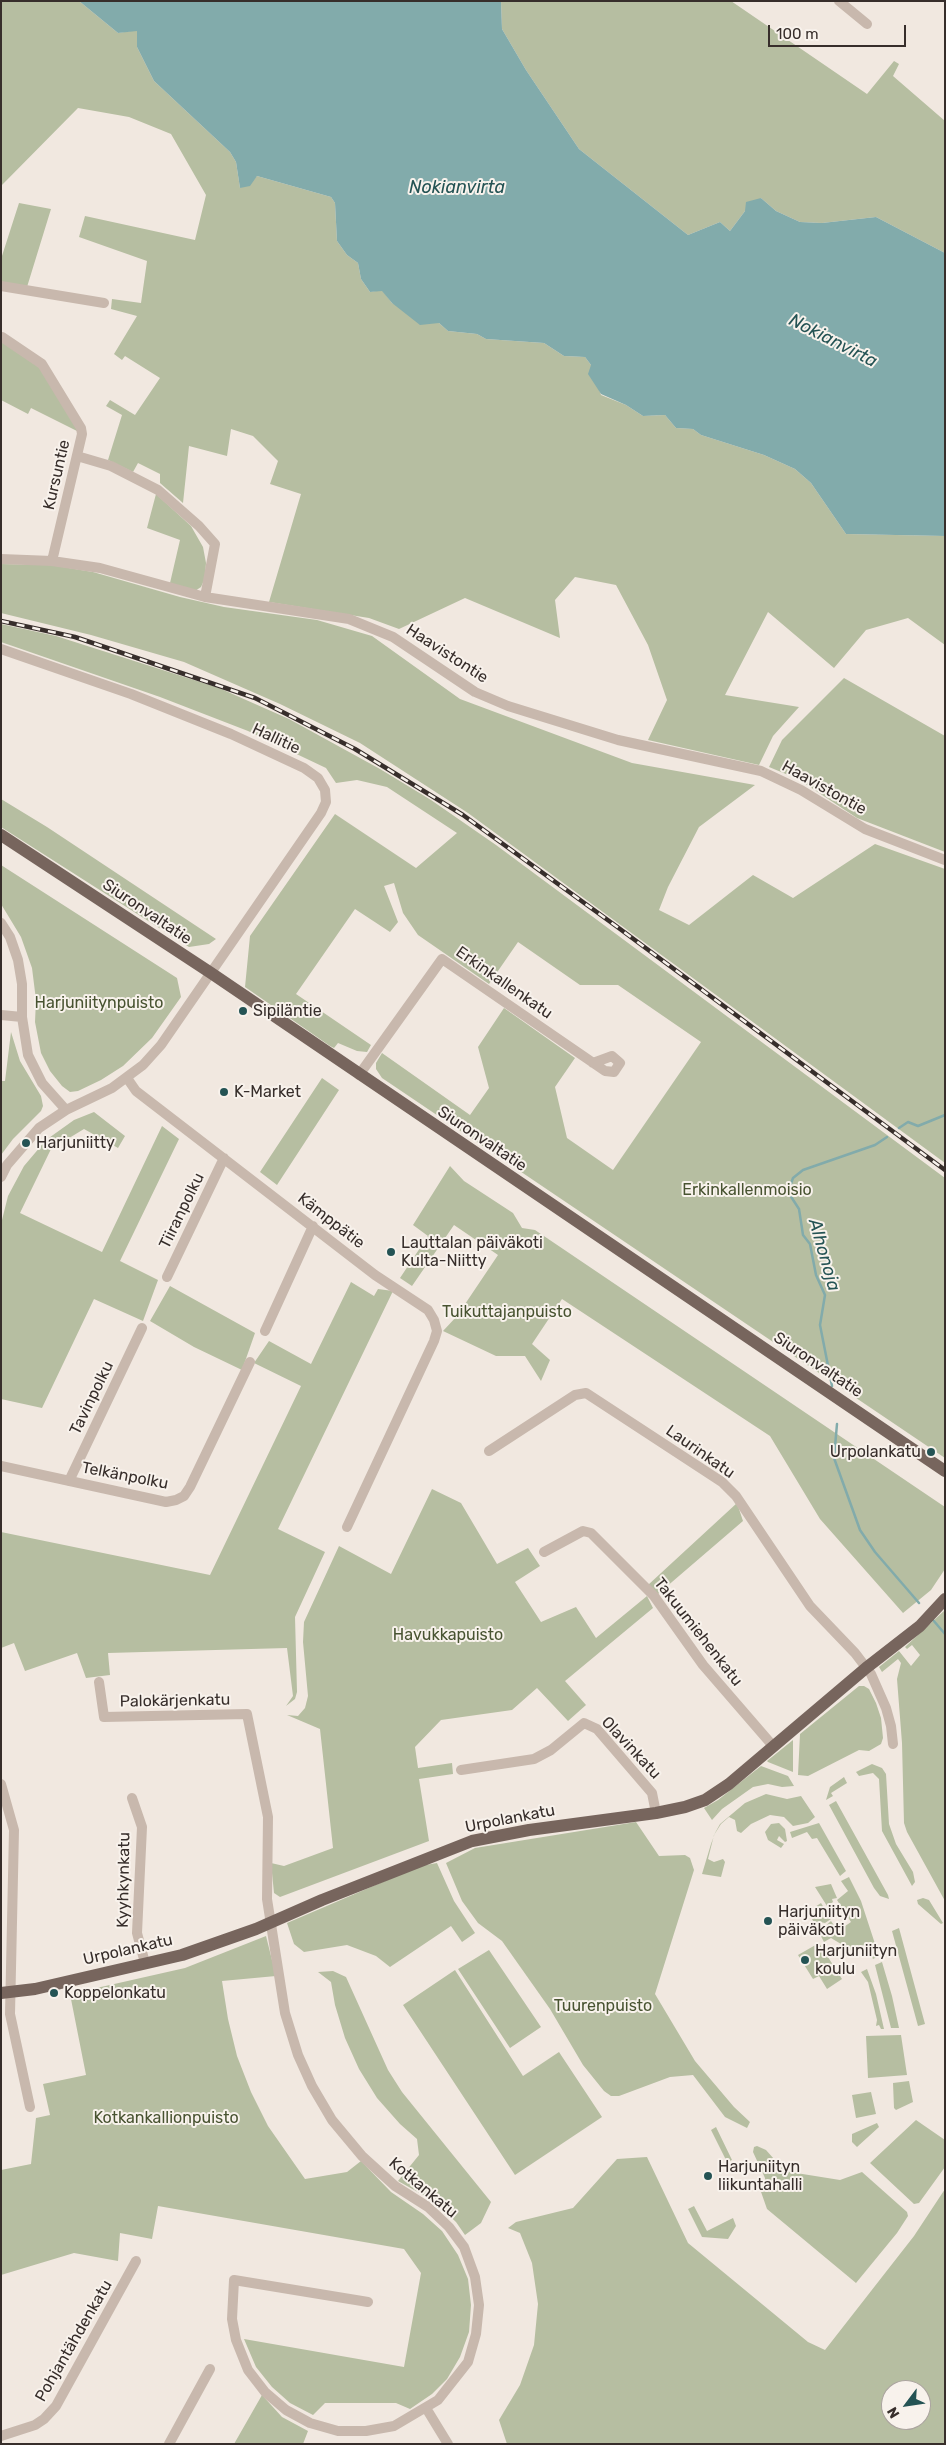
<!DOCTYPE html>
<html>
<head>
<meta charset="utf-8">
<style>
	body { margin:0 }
	#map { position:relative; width:946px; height:2445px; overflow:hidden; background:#f1e8e0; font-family:Rubik,sans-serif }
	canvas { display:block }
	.frame { position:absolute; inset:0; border:2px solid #372e2b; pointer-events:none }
	.north { position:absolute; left:881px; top:2380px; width:50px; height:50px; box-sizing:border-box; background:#f8f2ec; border:1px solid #aba49f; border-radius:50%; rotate:239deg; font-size:14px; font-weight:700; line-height:20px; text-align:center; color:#372e2b }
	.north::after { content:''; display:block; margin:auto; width:18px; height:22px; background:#245354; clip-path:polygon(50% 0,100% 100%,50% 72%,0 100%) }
	.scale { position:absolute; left:768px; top:25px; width:138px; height:22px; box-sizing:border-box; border:2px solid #372e2b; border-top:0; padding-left:6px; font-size:15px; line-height:18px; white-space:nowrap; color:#372e2b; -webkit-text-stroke:4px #f8f2ec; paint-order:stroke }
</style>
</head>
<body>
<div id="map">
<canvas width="946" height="2445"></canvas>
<div class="frame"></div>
<div class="north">N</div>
<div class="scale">100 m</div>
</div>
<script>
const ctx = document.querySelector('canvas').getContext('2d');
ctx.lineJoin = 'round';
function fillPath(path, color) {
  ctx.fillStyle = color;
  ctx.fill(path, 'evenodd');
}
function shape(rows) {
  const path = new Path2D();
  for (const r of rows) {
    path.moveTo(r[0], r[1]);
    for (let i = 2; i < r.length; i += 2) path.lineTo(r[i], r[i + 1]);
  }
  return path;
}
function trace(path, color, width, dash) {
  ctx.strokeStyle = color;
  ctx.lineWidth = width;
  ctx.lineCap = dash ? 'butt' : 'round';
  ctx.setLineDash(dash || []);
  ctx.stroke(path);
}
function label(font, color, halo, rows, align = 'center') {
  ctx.font = font + ' Rubik,sans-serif';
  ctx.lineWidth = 4;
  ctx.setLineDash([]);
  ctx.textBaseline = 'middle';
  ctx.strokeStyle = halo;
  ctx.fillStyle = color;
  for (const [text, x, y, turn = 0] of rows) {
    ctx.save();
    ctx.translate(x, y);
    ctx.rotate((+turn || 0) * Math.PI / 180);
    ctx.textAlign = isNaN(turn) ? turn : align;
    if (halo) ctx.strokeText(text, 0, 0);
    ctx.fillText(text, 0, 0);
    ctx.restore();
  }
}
const green = shape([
	[1,1,79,1,118,33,137,30,137,47,154,81,230,152,236,162,240,188,257,176,331,197,335,203,337,241,347,255,358,263,361,279,370,292,382,290,392,303,439,323,448,331,477,334,486,339,544,343,564,356,585,357,591,365,601,395,626,405,643,416,665,415,676,428,693,429,701,435,764,455,795,469,811,483,846,534,945,536,945,645,908,618,866,630,834,668,768,612,725,695,799,707,773,736,759,765,648,740,667,700,648,645,616,585,575,577,555,600,560,638,465,598,399,629,369,618,269,602,301,494,270,484,278,461,253,436,231,429,227,456,189,446,183,503,160,483,160,474,138,463,133,472,108,460,122,415,106,406,110,400,135,415,160,378,125,356,122,360,114,354,137,316,111,309,112,299,141,303,147,261,79,237,85,216,195,240,206,195,171,134,129,117,78,108,1,186],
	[501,1,731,1,867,94,894,61,899,64,893,76,945,121,945,253,876,217,822,223,800,222,776,211,761,198,745,211,730,231,720,222,688,235,579,149,526,70,502,29],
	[19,203,51,209,27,287,1,283,1,259],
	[1,341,39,367,79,432,31,408,28,414,1,400],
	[156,494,191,526,203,547,206,563,205,578,201,587,195,591,170,583,180,540,147,528],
	[1,564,51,565,93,572,180,597,224,607,317,620,372,636,460,699,632,763,755,785,699,827,668,887,659,910,689,925,753,875,793,898,875,844,945,869,945,1163,468,813,360,743,280,704,184,662,91,635,1,613],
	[1,624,56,636,219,688,289,719,380,769,431,800,496,845,945,1178,945,1458,382,1078,376,1069,376,1063,382,1053,470,1115,489,1088,478,1047,504,1008,575,1058,555,1087,567,1138,613,1170,701,1042,618,985,580,985,518,942,489,984,418,935,403,913,394,883,384,886,398,922,390,932,355,909,296,994,371,1045,367,1052,357,1051,338,1043,334,1048,330,1046,245,987,250,936,335,814,416,868,457,833,387,787,357,780,336,783,326,768,248,731,160,697,1,642],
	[844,678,945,736,945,852,857,818,798,779,769,767,782,740],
	[1,799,47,827,216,939,209,944,189,947,1,827],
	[1,865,177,978,181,997,152,1038,123,1066,101,1080,78,1091,70,1092,62,1086,50,1071,41,1053,35,1022,36,1000,32,968,21,937,1,904],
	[11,1032,20,1061,41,1096,43,1106,41,1111,13,1139,1,1155,1,1081,5,1081],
	[322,1078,339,1090,277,1185,260,1172],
	[94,1112,125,1136,118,1148,84,1129,51,1149,20,1213,102,1252,162,1126,179,1139,120,1261,158,1280,143,1321,94,1299,42,1408,1,1399,1,1224,8,1196,24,1166,46,1140,74,1120],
	[450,1166,464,1181,513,1213,522,1228,535,1230,945,1507,945,1569,931,1590,903,1613,820,1519,770,1436,562,1299,532,1344,550,1360,541,1381,525,1356,496,1356,443,1331,457,1316,498,1255,454,1225,412,1286,400,1278,428,1236,413,1225],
	[351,1282,374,1296,378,1289,393,1291,278,1529,325,1552,295,1617,297,1692,295,1699,286,1706,293,1696,287,1648,108,1653,110,1675,86,1678,77,1653,25,1671,14,1643,1,1648,1,1532,210,1575,301,1386,254,1363,269,1341,311,1364],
	[170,1286,255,1333,242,1370,194,1347,150,1321],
	[432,1489,461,1503,497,1564,528,1548,540,1566,515,1582,541,1622,576,1607,596,1638,647,1596,653,1608,565,1681,586,1705,568,1721,537,1688,512,1710,441,1720,415,1747,418,1768,452,1763,453,1774,419,1779,429,1841,280,1897,274,1893,271,1863,284,1866,333,1848,320,1729,287,1715,298,1716,305,1708,308,1696,303,1642,304,1622,339,1546,391,1574],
	[737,1503,743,1521,658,1594,648,1585],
	[945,1610,945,1901,907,1832,904,1823,902,1743,897,1679,901,1663,898,1659,882,1672,879,1667,899,1651,911,1666,920,1655,912,1645,907,1649,905,1647],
	[859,1686,864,1686,869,1689,876,1703,881,1718,883,1738,881,1744,869,1751,859,1750,808,1776,798,1775,800,1734],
	[793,1740,793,1772,768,1762,767,1761],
	[872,1764,882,1768,886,1774,889,1824,896,1844,913,1872,915,1882,912,1886,882,1831,879,1779,873,1773,859,1776,856,1772],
	[761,1766,788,1776,794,1786,782,1787,768,1784,753,1787,722,1809,712,1820,704,1808,718,1800],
	[844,1777,847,1783,831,1793,833,1796,826,1800,830,1787],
	[766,1794,787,1799,801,1796,815,1817,808,1823,793,1826,784,1817,770,1815,751,1824,741,1833,737,1831,735,1820,729,1817,721,1824,714,1835,708,1859,714,1862,723,1859,725,1862,721,1877,702,1874,711,1844,715,1833,720,1824,745,1803],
	[836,1801,888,1895,889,1899,880,1896,874,1888,829,1805],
	[636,1822,659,1856,685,1855,690,1858,694,1870,655,1994,695,2061,734,2107,750,2122,747,2128,725,2117,693,2075,670,2077,619,2096,611,2096,604,2091,583,2065,550,2009,502,1941,478,1923,462,1901,446,1863,475,1848],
	[779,1823,785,1829,787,1841,785,1842,779,1836,777,1840,784,1844,781,1848,768,1840,765,1832,771,1824],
	[819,1823,846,1871,840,1876,817,1838,812,1839,807,1832,792,1838,790,1832],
	[437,1863,454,1901,475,1933,462,1942,451,1926,390,1967,376,1956,347,1945,304,1952,294,1944,287,1923,420,1866],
	[849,1877,861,1901,879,1956,873,1959,867,1944,851,1950,831,1938,824,1942,811,1917,813,1913,818,1919,822,1916,815,1907,821,1903,831,1919,825,1923,820,1922,822,1929,831,1921,838,1931,851,1922,837,1900,848,1891,841,1881],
	[831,1884,837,1898,832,1899,833,1902,827,1906,815,1887],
	[923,1898,929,1900,943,1923,941,1924,918,1904,917,1900],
	[899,1928,925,2024,918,2026,892,1931],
	[266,1936,276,1976,222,1981,228,2019,237,2056,251,2092,268,2126,305,2179,347,2172,361,2161,391,2192,423,2214,442,2231,458,2255,468,2279,471,2305,469,2332,460,2357,447,2379,432,2394,410,2409,396,2403,325,2403,313,2415,290,2403,272,2387,256,2367,244,2339,404,2367,421,2273,404,2249,158,2206,152,2239,120,2233,118,2261,74,2253,1,2275,1,2170,31,2164,36,2118,50,2115,43,2084,86,2075,70,1994,185,1968],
	[819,1943,842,1979,827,1989,819,1976,813,1979,798,1955],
	[489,1950,541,2027,510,2048,458,1969],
	[882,1962,892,1996,899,2028,891,2028,875,1965],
	[867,1969,876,1994,884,2029,881,2029,879,2025,876,2026,877,2020,868,1982,861,1972],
	[455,1970,523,2076,559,2052,602,2117,515,2175,403,2005],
	[333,1971,346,1977,388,2070,402,2092,491,2202,481,2223,465,2235,456,2222,434,2201,398,2181,419,2155,417,2139,400,2124,377,2098,359,2069,345,2038,335,2005,331,1982,318,1972],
	[901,2035,907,2075,868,2078,866,2036],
	[909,2081,913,2102,896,2110,894,2108,893,2083],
	[871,2092,876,2114,856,2118,852,2095],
	[916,2120,945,2140,945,2167,919,2203,914,2204,870,2163],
	[877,2123,879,2127,857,2147,852,2142,852,2134],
	[716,2127,732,2160,727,2162,711,2130],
	[757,2146,766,2150,782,2168,790,2172,840,2180,862,2172,907,2212,908,2216,897,2233,856,2283,767,2209,760,2189,765,2184,765,2178,753,2152,754,2147],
	[647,2157,688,2243,808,2342,825,2350,914,2236,945,2189,945,2444,507,2444,499,2420,520,2385,534,2345,538,2304,532,2263,520,2233,508,2228,516,2222,573,2208,617,2159],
	[891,2390,921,2390,921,2420,891,2420],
	[694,2206,707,2231,733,2218,736,2226,728,2239,702,2237,688,2209],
	[262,2395,282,2417,308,2431,303,2444,234,2444]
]);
const water = shape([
	[79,1,501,1,502,29,526,70,579,149,688,235,720,222,730,231,745,211,746,202,761,198,776,211,800,222,822,223,876,217,945,253,945,536,846,534,811,483,795,469,764,455,701,435,693,429,676,428,665,415,643,416,626,405,601,394,588,374,591,365,585,357,564,356,544,343,486,339,477,334,448,331,439,323,420,325,392,303,382,291,370,292,361,279,358,263,347,255,337,241,335,203,331,197,257,176,250,186,240,188,236,162,230,152,154,81,137,47,137,31,118,33]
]);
const stream = shape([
	[899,1128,908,1122,918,1126,945,1115],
	[832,1386,820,1325,825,1295,816,1275,810,1244,803,1235,799,1209,788,1192,793,1178,803,1170,875,1145,887,1137],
	[837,1424,834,1458,860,1530,875,1552,919,1603],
	[933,1620,945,1634]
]);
const minor = shape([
	[839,1,867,24],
	[1,286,104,303],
	[2,337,42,364,81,428,82,434,52,561],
	[77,456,111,466,158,490,199,526,215,544,205,597],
	[1,559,52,561,100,568,205,597,349,619,393,637,475,692,508,706,618,740,761,771,801,790,865,829,945,860],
	[1,649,131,694,231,734,304,768,318,778,325,790,326,802,321,813,161,1045,143,1065,112,1088,66,1110,39,1128,7,1165,1,1177],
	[1,923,10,937,18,960,22,984,22,1017,28,1055,42,1083,66,1110],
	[1,1015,22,1017],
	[359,1075,442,959,605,1071,614,1072,620,1063,612,1056,593,1063],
	[127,1078,136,1091,375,1275,428,1310,434,1320,437,1331,434,1341,347,1527],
	[167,1277,224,1158],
	[265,1331,313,1226],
	[489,1451,575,1395,586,1393,722,1482,736,1496,810,1606,855,1653,871,1674,886,1708,891,1726,893,1744],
	[1,1466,166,1502,176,1500,184,1496,190,1487,250,1362],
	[69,1481,142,1328],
	[544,1552,583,1531,591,1533,654,1596,703,1665,773,1746],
	[99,1682,104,1717,247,1714,268,1817,267,1899,285,2013,298,2055,312,2086,332,2120,362,2156,395,2186,428,2207,449,2227,464,2247,475,2277,479,2305,476,2334,468,2362,438,2400,394,2426,366,2431,338,2431,310,2423,286,2410,265,2392,248,2370,236,2340,232,2319,234,2280,368,2302],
	[461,1770,534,1759,551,1750,584,1723,597,1729,652,1793,656,1813],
	[1,1784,14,1830,10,2014,30,2107],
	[132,1798,142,1827,137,1933,145,1963],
	[426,2408,448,2444],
	[1,2436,35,2425,44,2419,56,2406,136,2261],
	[169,2444,210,2369]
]);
const major = shape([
	[1,835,211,973,945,1471],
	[1,1993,35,1989,182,1955,256,1929,322,1900,472,1841,529,1830,656,1813,685,1807,705,1800,729,1784,866,1668,920,1626,945,1599]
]);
const rail = shape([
	[1,621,75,637,255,698,355,749,463,815,616,926,945,1170]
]);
const markers = [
	[243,1011,5,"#245354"],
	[224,1092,5,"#245354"],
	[26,1143,5,"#245354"],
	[391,1252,5,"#245354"],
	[931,1452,5,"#245354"],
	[768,1921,5,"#245354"],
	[805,1960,5,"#245354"],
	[54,1993,5,"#245354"],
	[708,2176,5,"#245354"]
];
const streetNames = [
	["Kursuntie",57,475,-77],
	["Haavistontie",447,654,33],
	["Hallitie",276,739,25],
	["Haavistontie",824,788,29],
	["Siuronvaltatie",147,912,34],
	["Erkinkallenkatu",504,983,35],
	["Siuronvaltatie",482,1139,34],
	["Tiiranpolku",182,1211,-64],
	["Kämppätie",331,1221,38],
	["Siuronvaltatie",818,1365,34],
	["Tavinpolku",92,1398,-64],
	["Laurinkatu",700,1452,35],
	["Telkänpolku",125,1476,11],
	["Takuumiehenkatu",698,1632,52],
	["Palokärjenkatu",175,1701,-1],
	["Olavinkatu",631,1748,47],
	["Urpolankatu",510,1819,-11],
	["Kyyhkynkatu",124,1880,-89],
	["Urpolankatu",128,1950,-13],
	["Kotkankatu",423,2188,40],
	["Pohjantähdenkatu",74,2341,-60]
];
const parkNames = [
	["Harjuniitynpuisto",99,1003],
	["Erkinkallenmoisio",747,1190],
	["Tuikuttajanpuisto",507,1312],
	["Havukkapuisto",448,1635],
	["Tuurenpuisto",603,2006],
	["Kotkankallionpuisto",166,2118]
];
const poiNames = [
	["Sipiläntie",253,1011],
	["K-Market",234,1092],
	["Harjuniitty",36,1143],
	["Lauttalan päiväkoti",401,1243],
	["Kulta-Niitty",401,1261],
	["Urpolankatu",921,1452,"right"],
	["Harjuniityn",778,1912],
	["päiväkoti",778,1930],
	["Harjuniityn",815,1951],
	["koulu",815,1969],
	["Koppelonkatu",64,1993],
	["Harjuniityn",718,2167],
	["liikuntahalli",718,2185]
];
const waterNames = [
	["Nokianvirta",457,188],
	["Nokianvirta",833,341,27],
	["Alhonoja",824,1255,74]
];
fillPath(green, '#b6bea1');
fillPath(water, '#82abab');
trace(stream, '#82abab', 2.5);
trace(minor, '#c8b8ad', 10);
trace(major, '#77655d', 12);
trace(rail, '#372e2b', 4.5);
trace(rail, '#f8f2ec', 2.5, [8]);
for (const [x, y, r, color] of markers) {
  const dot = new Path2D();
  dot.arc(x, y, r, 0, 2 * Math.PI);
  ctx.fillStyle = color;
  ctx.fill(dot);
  trace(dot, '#f8f2ec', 2);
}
label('16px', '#372e2b', '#f8f2ec', streetNames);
label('16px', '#485331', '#f8f2ec', parkNames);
label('16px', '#372e2b', '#f8f2ec', poiNames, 'left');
label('italic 18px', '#245354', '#f8f2ec', waterNames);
</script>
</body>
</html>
